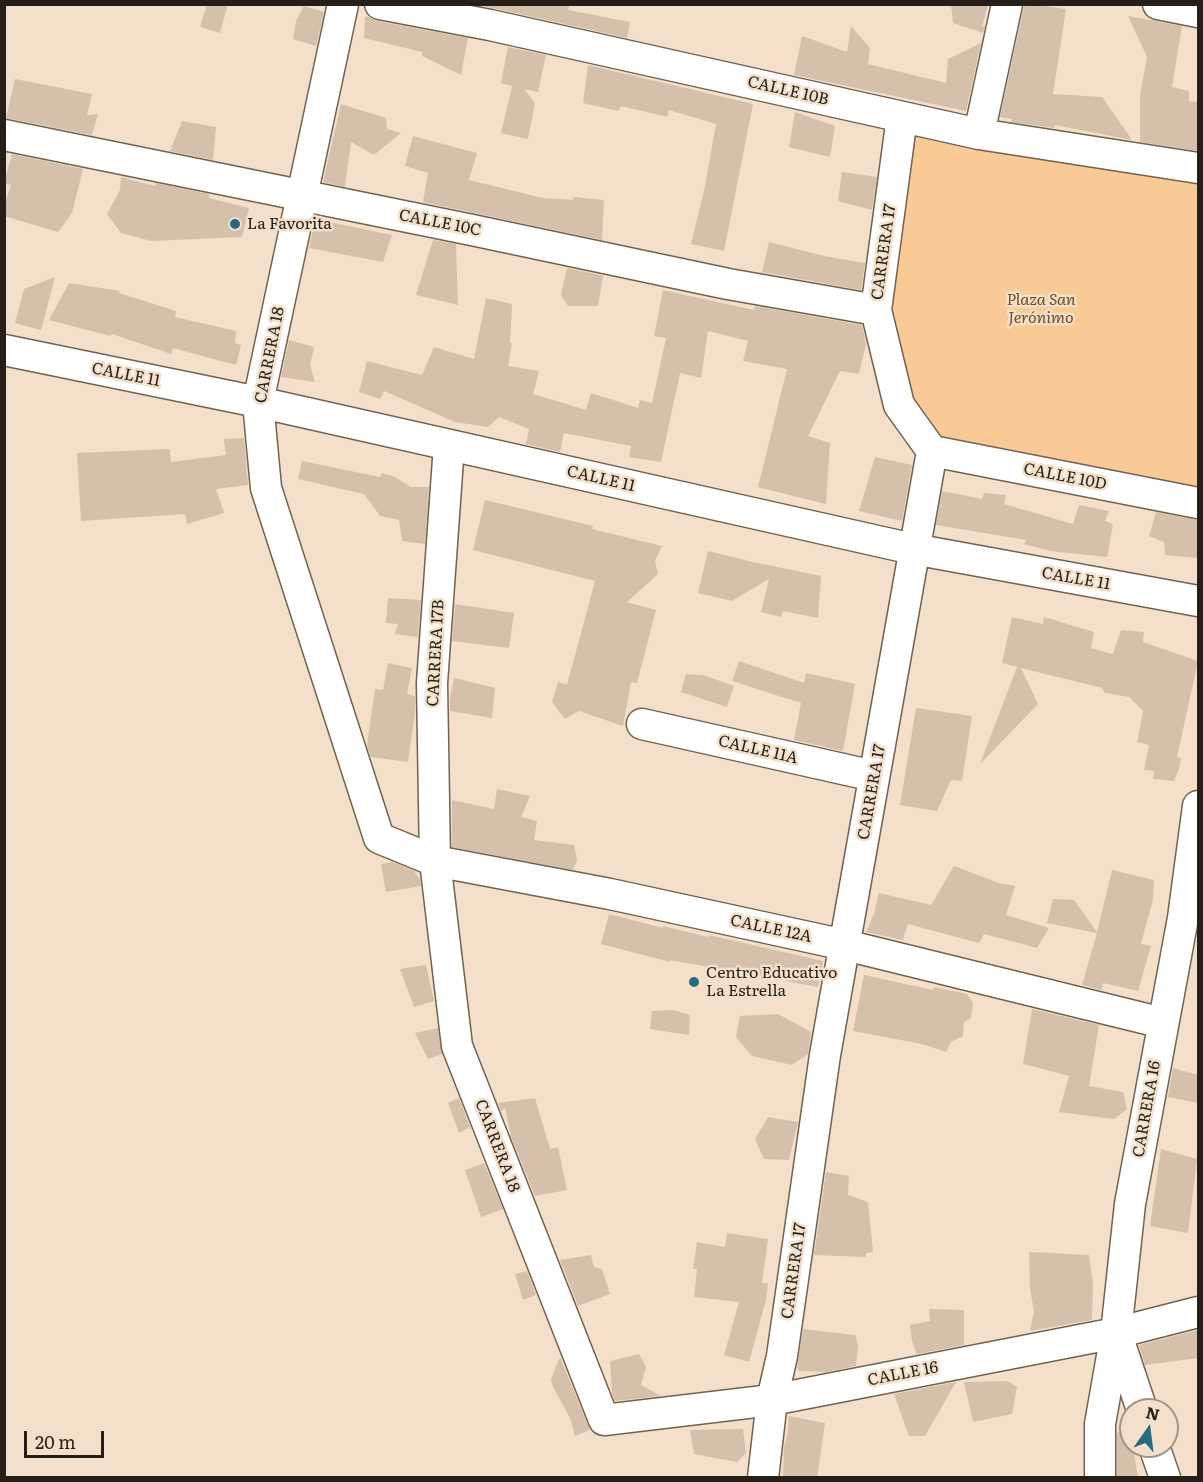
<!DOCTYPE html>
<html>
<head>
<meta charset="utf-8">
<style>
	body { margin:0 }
	#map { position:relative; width:1203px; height:1482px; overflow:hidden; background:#f4e0ca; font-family:Literata,serif }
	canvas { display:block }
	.frame { position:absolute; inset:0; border:6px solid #261f17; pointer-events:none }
	.north { position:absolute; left:1119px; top:1398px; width:60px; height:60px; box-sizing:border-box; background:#f4e0ca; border:2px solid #a29382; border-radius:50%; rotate:14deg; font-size:16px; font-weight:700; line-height:24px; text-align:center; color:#261f17 }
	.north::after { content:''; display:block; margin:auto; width:21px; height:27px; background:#296b7e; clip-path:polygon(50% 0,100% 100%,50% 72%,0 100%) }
	.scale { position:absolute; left:24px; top:1431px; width:80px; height:27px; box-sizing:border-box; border:3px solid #261f17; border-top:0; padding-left:8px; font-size:18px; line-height:21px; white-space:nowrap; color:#261f17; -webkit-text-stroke:4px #f4e0ca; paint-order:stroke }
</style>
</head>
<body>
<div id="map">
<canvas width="1203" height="1482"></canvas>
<div class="frame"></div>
<div class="north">N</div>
<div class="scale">20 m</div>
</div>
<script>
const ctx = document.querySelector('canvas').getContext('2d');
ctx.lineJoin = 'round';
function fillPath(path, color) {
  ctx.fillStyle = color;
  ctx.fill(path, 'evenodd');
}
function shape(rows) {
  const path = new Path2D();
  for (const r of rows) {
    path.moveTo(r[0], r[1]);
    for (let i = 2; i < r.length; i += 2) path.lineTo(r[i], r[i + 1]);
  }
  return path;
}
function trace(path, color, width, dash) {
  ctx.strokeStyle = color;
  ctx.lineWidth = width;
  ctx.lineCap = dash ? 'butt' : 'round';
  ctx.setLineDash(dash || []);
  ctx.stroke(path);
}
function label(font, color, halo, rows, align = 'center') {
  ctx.font = font + ' Literata,serif';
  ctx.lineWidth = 5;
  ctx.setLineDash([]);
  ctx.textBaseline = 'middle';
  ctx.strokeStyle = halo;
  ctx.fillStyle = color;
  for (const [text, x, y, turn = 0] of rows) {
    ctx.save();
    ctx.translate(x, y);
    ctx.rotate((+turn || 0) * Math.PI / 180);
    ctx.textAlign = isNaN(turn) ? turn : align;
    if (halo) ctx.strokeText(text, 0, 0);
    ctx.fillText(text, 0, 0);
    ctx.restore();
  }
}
const green = shape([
	[906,123,1198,172,1198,503,937,451,904,403,880,316]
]);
const building = shape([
	[207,4,228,4,220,33,200,27],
	[475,4,570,4,568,10,630,22,627,38],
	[951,4,988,4,982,27,985,26,983,33,953,23],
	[1029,4,1066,9,1053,94,1102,97,1132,140,1055,125,1054,128,1011,122,1012,119,1000,117,1024,7],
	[304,6,324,12,316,46,293,39,296,21],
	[365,16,377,21,468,38,461,75,422,56,422,52,364,38],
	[1128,16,1182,26,1172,87,1189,91,1189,101,1198,102,1198,151,1140,142,1140,95,1147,57],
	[851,26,870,48,868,64,946,83,948,59,981,43,966,111,794,75,802,36,847,52],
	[508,47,546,55,538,92,524,89,535,103,528,139,501,133,512,86,501,83],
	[588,65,753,104,724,251,691,244,705,186,716,124,669,110,667,117,621,106,618,111,583,103],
	[15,79,92,94,87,115,98,114,92,135,6,118],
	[341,104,386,118,387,129,401,133,374,155,351,142,345,187,323,182],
	[795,112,835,126,830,157,789,147],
	[182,121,216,127,213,160,170,151],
	[413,136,477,153,469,180,542,198,573,200,573,197,604,200,602,240,423,202,428,173,405,166],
	[12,154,83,169,72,213,58,232,4,216,4,205,11,185,4,183],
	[842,172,877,177,872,210,838,201],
	[121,177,155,186,156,183,209,194,209,198,249,208,242,237,151,241,121,233,107,214,120,190],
	[315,219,392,235,383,262,309,248],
	[433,240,456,244,458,305,416,295],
	[769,242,824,256,865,263,861,290,762,272],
	[567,268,601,275,603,277,598,306,568,306,561,295],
	[55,277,41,330,15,323,24,289],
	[69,283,120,291,119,293,176,311,175,317,236,331,235,343,241,345,236,365,173,348,171,354,112,334,110,336,49,320],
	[663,290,754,310,755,306,862,325,866,344,859,374,840,371,808,436,830,443,826,504,758,487,787,369,743,361,748,341,708,331,701,378,680,373,661,462,629,457,631,446,564,433,560,452,526,444,529,429,499,417,488,427,455,422,384,391,380,399,359,392,367,361,422,375,434,347,474,359,486,298,512,304,510,343,512,343,508,366,539,371,533,394,586,410,591,393,638,408,640,400,652,403,666,338,654,336],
	[289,340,314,347,310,365,315,382,281,377],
	[244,438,248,485,216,489,224,513,187,524,185,514,81,521,77,453,170,449,171,462,226,455,224,439],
	[875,457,912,465,902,521,859,511],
	[302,461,380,477,382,473,395,477,411,487,429,487,425,544,402,541,399,520,380,516,364,494,298,479],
	[942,491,982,499,984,493,1006,495,1004,504,1073,524,1079,505,1109,511,1105,521,1113,524,1107,557,1050,551,1024,544,1026,540,936,525],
	[485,500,593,526,592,529,662,546,655,561,658,574,627,602,656,610,637,683,631,682,623,726,579,711,565,719,552,702,558,682,567,685,595,581,473,550],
	[1156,512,1198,520,1198,558,1165,555,1164,542,1149,536],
	[708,551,753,562,821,576,818,618,783,611,781,617,761,612,769,579,732,601,698,593],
	[388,598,421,600,418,637,395,634,398,624,386,623],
	[455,604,514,613,509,648,452,641],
	[1012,617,1043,624,1044,617,1094,632,1091,648,1113,654,1121,630,1144,632,1143,642,1198,661,1177,757,1181,758,1179,769,1174,781,1153,779,1154,771,1144,770,1149,745,1137,742,1143,711,1129,697,1105,693,1102,688,1021,668,1038,704,980,764,1017,667,1002,663],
	[739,661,804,683,806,673,855,684,843,751,794,740,801,703,732,681],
	[388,663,412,668,407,694,415,696,415,713,408,762,371,757,367,745,375,689,383,690],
	[686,674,703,675,734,686,727,707,681,692],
	[454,678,495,688,492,718,450,711,450,698],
	[916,708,972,716,962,781,951,780,937,811,900,805],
	[497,789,530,796,521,817,537,821,534,840,574,845,577,860,573,870,452,847,452,800,494,809],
	[392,862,414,871,420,880,421,886,386,892,381,864],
	[954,866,999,883,1015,886,1006,915,1049,928,1037,948,984,934,979,943,908,924,903,940,866,932,874,914,879,893,931,905],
	[1112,870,1154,880,1153,899,1141,944,1151,946,1138,991,1103,983,1102,990,1082,985,1097,933,1047,923,1053,899,1074,900,1097,932],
	[609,914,663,928,663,926,708,937,709,935,823,961,818,987,670,960,670,962,601,944],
	[426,965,434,1001,414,1007,400,969],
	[864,975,933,990,934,987,967,994,973,1003,971,1018,964,1022,963,1036,951,1042,946,1052,922,1044,853,1031],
	[1032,1009,1099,1025,1089,1086,1123,1092,1127,1109,1114,1119,1059,1112,1069,1076,1023,1064],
	[673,1010,690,1015,689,1035,650,1029,652,1011],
	[778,1014,811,1032,808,1054,792,1065,752,1056,736,1037,740,1016],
	[438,1028,442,1054,428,1059,415,1033],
	[1173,1068,1198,1075,1198,1103,1168,1097],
	[459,1098,470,1127,459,1133,448,1103],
	[535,1098,550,1149,558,1147,567,1190,535,1196,511,1137,505,1108,501,1111,498,1103],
	[768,1117,798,1122,789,1160,764,1159,755,1139],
	[1161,1149,1197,1159,1188,1233,1150,1226],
	[484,1163,503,1209,481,1217,465,1170],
	[826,1172,849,1176,848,1195,868,1202,873,1252,866,1253,866,1257,814,1255],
	[727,1233,768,1239,762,1283,768,1283,766,1300,749,1362,724,1355,739,1302,694,1297,697,1269,693,1269,697,1242,725,1247],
	[1029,1252,1089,1255,1093,1284,1092,1320,1030,1331,1034,1312,1030,1288],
	[591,1255,594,1267,602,1269,610,1294,578,1306,560,1260],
	[527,1271,536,1295,523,1300,515,1274],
	[929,1309,964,1310,964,1345,917,1354,912,1341,910,1325,930,1321],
	[803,1329,855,1335,858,1345,856,1366,826,1372,799,1371,797,1367],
	[1198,1330,1198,1358,1145,1365,1139,1345],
	[639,1354,646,1367,641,1385,661,1396,615,1401,612,1393,610,1361],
	[560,1357,590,1430,575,1436,570,1418,553,1387,551,1379],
	[1007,1381,1017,1387,1012,1414,973,1422,964,1382],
	[956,1382,925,1436,909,1436,894,1394],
	[789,1416,825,1423,817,1478,783,1478,784,1447,788,1432],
	[743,1429,746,1453,737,1462,694,1454,690,1430],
	[1130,1431,1131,1446,1133,1446,1138,1478,1117,1478,1117,1433]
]);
const minor = shape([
	[343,4,258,402,266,488,379,838,435,861,610,894,845,945,1163,1023],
	[380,4,490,25,979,134,1198,168],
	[1158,4,1198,12],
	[979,134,1007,4],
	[4,135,472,230,728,284,876,310],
	[4,350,258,402,913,549,1198,601],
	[449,445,432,683,435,861,457,1046,604,1420,772,1400,1116,1333,1198,1312],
	[932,451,1198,503],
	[642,724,874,776],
	[1117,1335,1142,1410],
	[1154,1446,1165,1478],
	[763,1478,772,1400,782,1356,825,1055,932,451,899,405,876,310,902,117],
	[1100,1478,1100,1424,1116,1333,1130,1204,1183,918,1198,806]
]);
const markers = [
	[235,224,6,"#296b7e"],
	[694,982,6,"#296b7e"]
];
const streetNames = [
	["CALLE 10B",788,91,13],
	["CALLE 10C",440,223,11],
	["CARRERA 17",884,252,-82],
	["CARRERA 18",270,355,-79],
	["CALLE 11",126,375,11],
	["CALLE 10D",1065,477,11],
	["CALLE 11",601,479,13],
	["CALLE 11",1076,579,10],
	["CARRERA 17B",436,653,-87],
	["CALLE 11A",758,750,13],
	["CARRERA 17",872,792,-80],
	["CALLE 12A",771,929,12],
	["CARRERA 16",1147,1109,-80],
	["CARRERA 18",497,1146,69],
	["CARRERA 17",794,1271,-82],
	["CALLE 16",903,1374,-11]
];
const poiNames = [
	["La Favorita",247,224],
	["Centro Educativo",706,973],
	["La Estrella",706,991]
];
const parkNames = [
	["Plaza San",1041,300],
	["Jerónimo",1041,318]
];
fillPath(green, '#faca96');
fillPath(building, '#d4c0ab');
trace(minor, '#73624f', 33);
trace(minor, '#fff', 30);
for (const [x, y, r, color] of markers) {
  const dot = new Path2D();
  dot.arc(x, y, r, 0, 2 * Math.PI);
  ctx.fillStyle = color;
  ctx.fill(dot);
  trace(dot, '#f4e0ca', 2);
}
label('16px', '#261f17', '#f4e0ca', streetNames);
label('16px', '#261f17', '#f4e0ca', poiNames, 'left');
label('italic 16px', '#714d1f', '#f4e0ca', parkNames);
</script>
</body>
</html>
